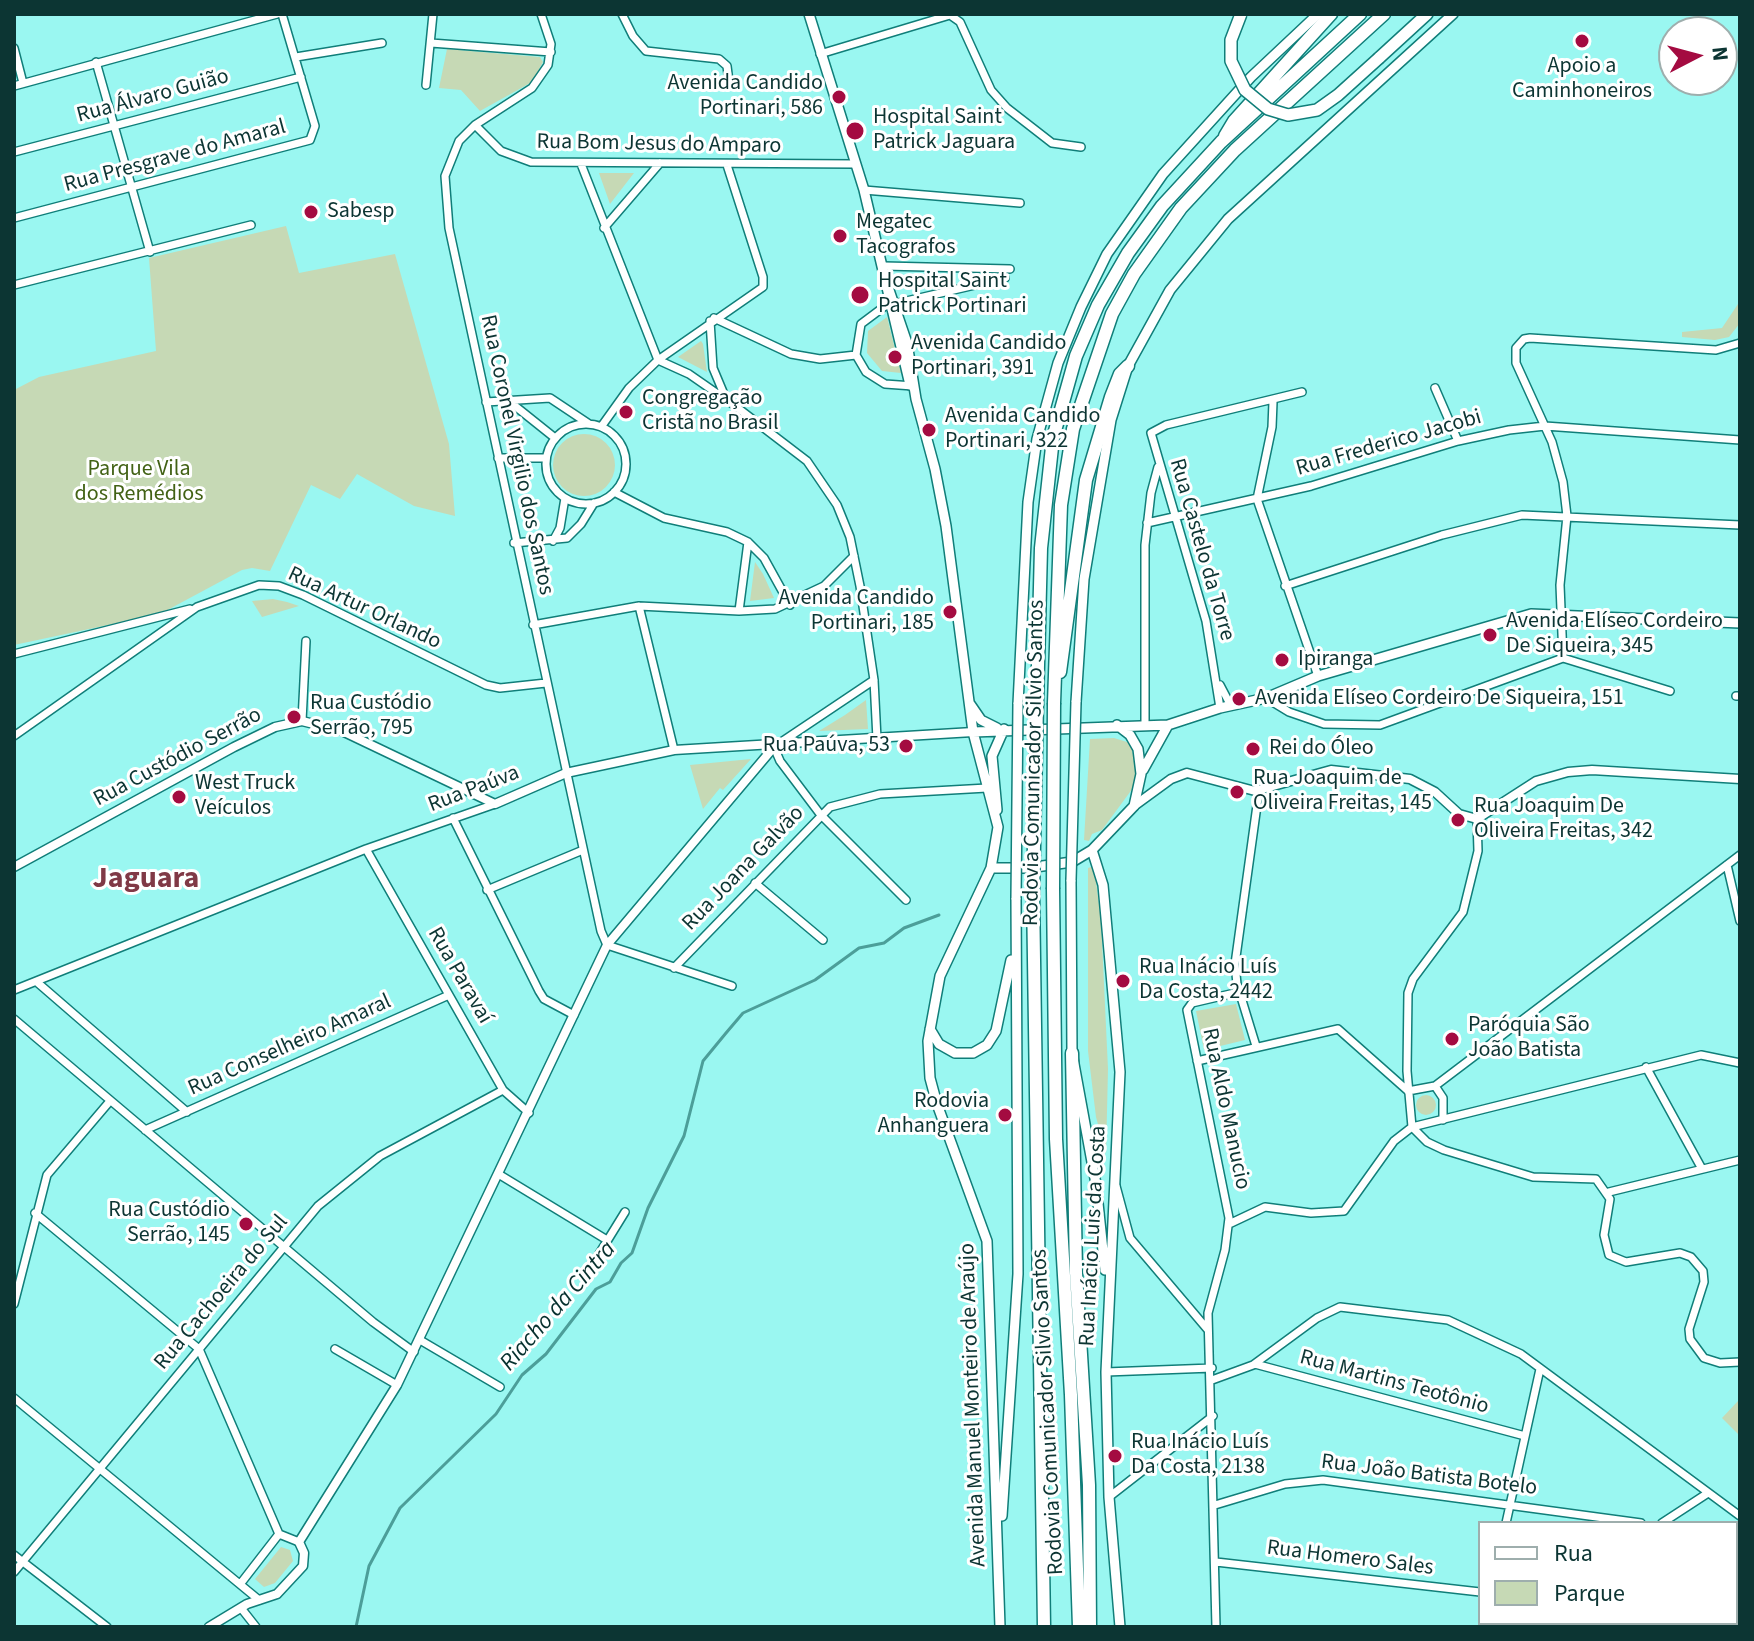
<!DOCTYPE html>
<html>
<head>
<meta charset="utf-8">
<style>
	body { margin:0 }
	#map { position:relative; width:1754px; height:1641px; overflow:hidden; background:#9af7f1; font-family:"Source Sans 3",sans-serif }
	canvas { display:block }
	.frame { position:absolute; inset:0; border:16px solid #0c3533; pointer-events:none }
	.legend { position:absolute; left:1478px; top:1521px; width:260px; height:104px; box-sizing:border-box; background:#fff; border:2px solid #9eaead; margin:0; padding:10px 14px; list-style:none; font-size:24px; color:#0c3533 }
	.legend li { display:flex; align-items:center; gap:16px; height:40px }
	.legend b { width:40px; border:2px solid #9eaead }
	.north { position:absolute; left:1658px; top:16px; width:80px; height:80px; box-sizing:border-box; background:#fff; border:2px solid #9eaead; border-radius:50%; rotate:84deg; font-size:22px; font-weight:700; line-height:32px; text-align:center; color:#0c3533 }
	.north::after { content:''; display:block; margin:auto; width:28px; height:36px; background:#a40b41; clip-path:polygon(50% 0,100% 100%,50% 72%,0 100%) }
</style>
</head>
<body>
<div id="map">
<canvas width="1754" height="1641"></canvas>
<div class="frame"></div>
<ul class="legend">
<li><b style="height:10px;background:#fff"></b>Rua</li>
<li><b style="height:22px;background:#c6d9b5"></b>Parque</li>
</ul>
<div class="north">N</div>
</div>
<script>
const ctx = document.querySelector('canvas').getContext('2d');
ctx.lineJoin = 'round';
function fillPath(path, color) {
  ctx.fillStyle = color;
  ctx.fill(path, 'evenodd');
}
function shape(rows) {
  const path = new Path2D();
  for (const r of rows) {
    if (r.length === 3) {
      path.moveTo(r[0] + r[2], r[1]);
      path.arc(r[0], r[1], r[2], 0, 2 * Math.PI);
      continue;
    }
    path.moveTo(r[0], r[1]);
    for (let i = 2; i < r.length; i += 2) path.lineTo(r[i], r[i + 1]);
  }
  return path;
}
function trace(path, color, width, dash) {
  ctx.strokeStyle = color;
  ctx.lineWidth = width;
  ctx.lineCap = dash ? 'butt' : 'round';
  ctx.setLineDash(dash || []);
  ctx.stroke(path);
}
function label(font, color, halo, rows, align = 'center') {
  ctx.font = font + ' "Source Sans 3",sans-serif';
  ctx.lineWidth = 6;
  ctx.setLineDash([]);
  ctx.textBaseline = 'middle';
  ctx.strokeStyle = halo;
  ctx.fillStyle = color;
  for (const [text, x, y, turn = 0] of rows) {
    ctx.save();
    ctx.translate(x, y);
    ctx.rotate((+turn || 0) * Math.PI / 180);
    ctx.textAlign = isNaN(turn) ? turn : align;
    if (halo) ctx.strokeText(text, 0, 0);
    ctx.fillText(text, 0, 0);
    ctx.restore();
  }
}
const green = shape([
	[447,49,540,57,543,62,532,82,480,111,461,90,439,88],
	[599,173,634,173,610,204],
	[286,226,299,273,395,254,449,444,455,516,414,506,357,474,340,499,311,485,270,571,252,568,242,570,160,614,14,645,14,390,39,377,156,351,149,258],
	[1740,301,1740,323,1729,337,1715,340,1682,337,1682,332,1722,328],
	[887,317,901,373,882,371,867,353,868,331],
	[701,341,703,344,707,372,678,357],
	[584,465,31],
	[755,562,763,574,774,598,750,601],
	[273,599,287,602,299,606,262,617,252,601],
	[866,700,868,729,819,731,845,715],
	[1114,738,1127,742,1132,749,1136,775,1133,788,1102,830,1092,834,1089,841,1084,840,1090,739],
	[751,759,723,790,720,788,703,809,690,765],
	[1094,866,1101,920,1108,1069,1106,1154,1096,1117,1088,1051,1088,868],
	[1236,1004,1245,1040,1204,1050,1196,1011],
	[1426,1105,10],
	[1738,1401,1740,1403,1740,1436,1722,1418],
	[281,1547,290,1550,293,1561,275,1583,264,1587,255,1579]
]);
const stream = shape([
	[356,1627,369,1566,400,1508,496,1414,522,1375,546,1354,596,1289,610,1282,621,1263,632,1253,648,1208,684,1136,703,1061,726,1033,743,1013,815,980,859,948,884,943,904,928,939,915]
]);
const minor = shape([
	[541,14,551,44,548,65,532,88,475,125,459,141,445,176,449,228,601,931,607,945,732,986],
	[622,14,633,36,646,51,719,59,727,66,729,82],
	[431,43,551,52],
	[14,48,23,83],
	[820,54,950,15,960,22,991,90,1007,108,1052,143,1081,147],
	[296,57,382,43],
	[96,62,150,252],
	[426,85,433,14],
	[14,86,277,14],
	[475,125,501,151,531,162,855,164],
	[14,152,301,77],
	[581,164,658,360],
	[864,190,1020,203],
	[14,218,310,140,315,126,282,14],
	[604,228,660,163],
	[884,266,1010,269],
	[14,285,251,225],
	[714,318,791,354,820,359,856,355],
	[710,321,713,368,726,399,807,461,837,505,850,537,860,586,874,680,877,739],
	[658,360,689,374,725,399],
	[913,386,885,384,866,372,856,355,861,324,885,306,1005,278],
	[1435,388,1458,441],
	[486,402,550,398,589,424],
	[510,402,555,438],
	[1273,402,1272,427,1257,499,1318,676],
	[586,464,40],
	[601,427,629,388,658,360,763,287,763,277,727,165],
	[498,458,546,458],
	[614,492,664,518,727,532,748,542,764,558,790,605],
	[1147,523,1311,486,1458,441,1509,430,1545,426,1740,440],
	[553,541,560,528,565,498],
	[514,543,567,538,581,524,594,503],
	[1285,586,1442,535,1522,515,1740,525],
	[639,606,674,750],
	[739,611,748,542],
	[533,625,639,606,739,611,775,609,824,586,854,556],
	[14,654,190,609],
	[1563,658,1560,585,1567,516,1563,482,1552,442,1516,363,1516,348,1524,339,1530,338,1716,350,1740,343],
	[874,680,774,747,780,761,820,814,906,900],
	[1220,685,1231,706],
	[1736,696,1740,696],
	[1266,698,1289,712,1324,724,1380,725,1563,658,1670,691],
	[1220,708,1206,621,1151,433,1166,425,1302,392],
	[302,721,306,641],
	[1145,724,1145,545,1151,493,1158,467],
	[14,736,197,607,259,585,279,586,303,595,486,685,500,688,546,683],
	[453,818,539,991,544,999,574,1015],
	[366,849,503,1090,529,1113],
	[1727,865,1740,921],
	[755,883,823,940],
	[487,890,583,850],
	[674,968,830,807,880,794,987,788],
	[38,983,187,1112],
	[14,990,366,849,495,804],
	[14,1019,373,1322,414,1352],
	[1256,1046,1237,984,1235,964,1259,791],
	[1197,1061,1338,1029,1408,1091],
	[1646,1067,1702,1169],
	[1435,1086,1443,1098,1443,1120],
	[1408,1091,1435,1086,1740,855],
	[1412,1127,1427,1142,1444,1150,1533,1177,1596,1179,1610,1199,1604,1235,1609,1255,1626,1262,1680,1253,1691,1257,1703,1271,1704,1282,1689,1329,1690,1339,1704,1358,1720,1363,1740,1362],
	[1412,1127,1407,1071,1408,993,1413,979,1463,912,1478,851,1477,819],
	[145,1130,449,995],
	[500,1175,607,1240],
	[1116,1186,1130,1238,1208,1330],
	[1609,1192,1740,1160],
	[35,1213,199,1349,279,1534],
	[1229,1224,1265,1207,1311,1213,1344,1211,1394,1141,1412,1127,1701,1055,1740,1063],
	[596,1259,625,1212],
	[14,1304,47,1175,110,1101],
	[420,1340,500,1387],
	[335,1349,397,1385],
	[1255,1364,1525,1436],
	[1106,1372,1212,1368],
	[1212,1380,1253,1365,1317,1318,1340,1307,1448,1320,1521,1354,1740,1516],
	[14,1398,259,1600],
	[1109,1497,1213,1416],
	[1215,1505,1285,1484,1323,1480,1641,1523],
	[1506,1523,1540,1369],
	[1662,1523,1708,1493],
	[14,1555,107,1627],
	[1216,1562,1480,1592],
	[14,1572,318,1206,380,1156,503,1090],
	[241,1583,279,1534,299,1542],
	[241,1608,256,1627],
	[1701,1623,1717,1627],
	[1721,1623,1723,1627],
	[1216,1627,1208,1313,1225,1250,1229,1218,1187,1010,1192,1003,1239,992],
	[1488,1627,1488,1623]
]);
const tertiary = shape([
	[1134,806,1171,779,1187,773,1255,791,1331,770,1410,779,1435,792,1459,814,1477,819,1536,781,1568,772,1592,770,1740,779],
	[14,867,234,747,275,727,302,721,342,731,495,804,566,773,674,750,973,732],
	[209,1627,247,1604,277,1594,303,1566,304,1553,299,1542,397,1385,607,945,774,747]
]);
const secondary = shape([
	[809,14,864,190,910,385],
	[889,290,907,343,916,399,935,469,946,526,973,732,998,827,991,868,940,976,928,1041,930,1078,937,1104,987,1241,1000,1627],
	[1076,702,1084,579,1111,420,1128,366,1170,290,1228,219,1453,14],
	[970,704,981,720,997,728],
	[1018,704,1028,502,1037,439,1058,363,1081,307,1107,254,1163,174,1251,77,1318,14],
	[973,732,1168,725,1220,708,1266,698,1318,676,1531,614,1740,623],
	[1143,770,1168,725],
	[997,810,992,756,1004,729],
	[1092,850,1103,885,1120,1072,1106,1372,1109,1497,1120,1627],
	[991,868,1028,868,1072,862,1092,850,1134,806,1141,774,1138,749,1130,735,1117,725],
	[1071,880,1072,1053,1096,1184,1105,1270],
	[930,1029,939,1044,955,1053,973,1053,987,1045,996,1031,1011,960],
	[1002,1516,1018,1274,1016,898]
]);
const primary = shape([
	[1379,58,1427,14]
]);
const motorway = shape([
	[1225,136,1234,121,1331,14],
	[1060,672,1086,480,1111,397,1120,374,1128,366],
	[1054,703,1061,505,1073,429,1112,314,1134,274,1181,208,1235,150,1384,14],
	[1037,704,1041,548,1053,438,1076,356,1098,305,1128,253,1162,206,1221,142,1360,14],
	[1053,889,1056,1139,1071,1395,1079,1627],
	[1033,893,1044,1627],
	[1072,1053,1076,1273,1089,1485,1090,1627]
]);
const secondaryBridge = shape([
	[1071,880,1076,702],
	[1016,898,1018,704]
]);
const primaryBridge = shape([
	[1241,14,1231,40,1231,61,1245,90,1268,109,1288,115,1317,110,1338,95,1379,58]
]);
const motorwayBridge = shape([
	[1053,889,1054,703],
	[1033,893,1037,704]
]);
const markers = [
	[1582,41,8,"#a40b41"],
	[839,97,8,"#a40b41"],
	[855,131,10,"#a40b41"],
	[311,212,8,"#a40b41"],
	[840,236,8,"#a40b41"],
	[860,295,10,"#a40b41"],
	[895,357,8,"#a40b41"],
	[626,412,8,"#a40b41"],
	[929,430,8,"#a40b41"],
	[950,612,8,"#a40b41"],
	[1490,635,8,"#a40b41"],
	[1282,660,8,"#a40b41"],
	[1239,699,8,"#a40b41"],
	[294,717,8,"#a40b41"],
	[906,746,8,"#a40b41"],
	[1253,749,8,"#a40b41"],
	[1237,792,8,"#a40b41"],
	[179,797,8,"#a40b41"],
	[1458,820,8,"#a40b41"],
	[1123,981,8,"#a40b41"],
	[1452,1039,8,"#a40b41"],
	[1005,1115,8,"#a40b41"],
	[246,1224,8,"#a40b41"],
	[1115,1456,8,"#a40b41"]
];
const poiNames = [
	["Apoio a",1582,67,"center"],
	["Caminhoneiros",1582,92,"center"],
	["Avenida Candido",823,84,"right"],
	["Portinari, 586",823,109,"right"],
	["Hospital Saint",873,118],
	["Patrick Jaguara",873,143],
	["Sabesp",327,212],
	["Megatec",856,223],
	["Tacografos",856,248],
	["Hospital Saint",878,282],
	["Patrick Portinari",878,307],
	["Avenida Candido",911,344],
	["Portinari, 391",911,369],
	["Congregação",642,399],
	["Cristã no Brasil",642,424],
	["Avenida Candido",945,417],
	["Portinari, 322",945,442],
	["Avenida Candido",934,599,"right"],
	["Portinari, 185",934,624,"right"],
	["Avenida Elíseo Cordeiro",1506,622],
	["De Siqueira, 345",1506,647],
	["Ipiranga",1298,660],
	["Avenida Elíseo Cordeiro De Siqueira, 151",1255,699],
	["Rua Custódio",310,704],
	["Serrão, 795",310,729],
	["Rua Paúva, 53",890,746,"right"],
	["Rei do Óleo",1269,749],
	["Rua Joaquim de",1253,779],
	["Oliveira Freitas, 145",1253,804],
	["West Truck",195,784],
	["Veículos",195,809],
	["Rua Joaquim De",1474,807],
	["Oliveira Freitas, 342",1474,832],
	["Rua Inácio Luís",1139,968],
	["Da Costa, 2442",1139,993],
	["Paróquia São",1468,1026],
	["João Batista",1468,1051],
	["Rodovia",989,1102,"right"],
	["Anhanguera",989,1127,"right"],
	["Rua Custódio",230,1211,"right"],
	["Serrão, 145",230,1236,"right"],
	["Rua Inácio Luís",1131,1443],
	["Da Costa, 2138",1131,1468]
];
const streetNames = [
	["Rua Álvaro Guião",153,97,-15],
	["Rua Bom Jesus do Amparo",659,145,1],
	["Rua Presgrave do Amaral",175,157,-15],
	["Rua Frederico Jacobi",1389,444,-16],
	["Rua Coronel Virgilio dos Santos",516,455,78],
	["Rua Castelo da Torre",1201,550,74],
	["Rua Artur Orlando",364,609,25],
	["Rua Custódio Serrão",178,758,-28],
	["Rodovia Comunicador Silvio Santos",1035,763,-89],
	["Rua Paúva",474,790,-21],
	["Rua Joana Galvão",744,869,-46],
	["Rua Paravaí",459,976,60],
	["Rua Conselheiro Amaral",290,1046,-24],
	["Rua Aldo Manucio",1225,1109,78],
	["Rua Inácio Luis da Costa",1094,1236,-87],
	["Rua Cachoeira do Sul",222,1293,-50],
	["Rua Martins Teotônio",1394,1383,15],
	["Avenida Manuel Monteiro de Araújo",974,1405,-92],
	["Rodovia Comunicador Silvio Santos",1049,1412,-93],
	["Rua João Batista Botelo",1429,1476,7],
	["Rua Homero Sales",1350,1559,7]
];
const parkNames = [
	["Parque Vila",139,470],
	["dos Remédios",139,495]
];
const waterNames = [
	["Riacho da Cintra",559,1307,-49]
];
const districtNames = [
	["Jaguara",146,880]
];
fillPath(green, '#c6d9b5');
trace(stream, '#4c9e99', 3);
trace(minor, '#107e79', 10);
trace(tertiary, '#107e79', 11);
trace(secondary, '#107e79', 12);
trace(primary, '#107e79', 14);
trace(motorway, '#107e79', 15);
trace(minor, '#fff', 7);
trace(tertiary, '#fff', 8);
trace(secondary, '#fff', 9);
trace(primary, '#fff', 11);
trace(motorway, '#fff', 12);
trace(secondaryBridge, '#107e79', 12, []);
trace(primaryBridge, '#107e79', 14, []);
trace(motorwayBridge, '#107e79', 15, []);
trace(secondaryBridge, '#fff', 9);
trace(primaryBridge, '#fff', 11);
trace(motorwayBridge, '#fff', 12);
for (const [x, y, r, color] of markers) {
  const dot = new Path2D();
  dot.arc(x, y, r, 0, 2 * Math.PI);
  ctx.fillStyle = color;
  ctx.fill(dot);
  trace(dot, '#fff', 3);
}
label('22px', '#0c3533', '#fff', poiNames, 'left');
label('22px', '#0c3533', '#fff', streetNames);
label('22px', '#426215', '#fff', parkNames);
label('italic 24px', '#06302e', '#fff', waterNames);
label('bold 30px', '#803946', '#fff', districtNames);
</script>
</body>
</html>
